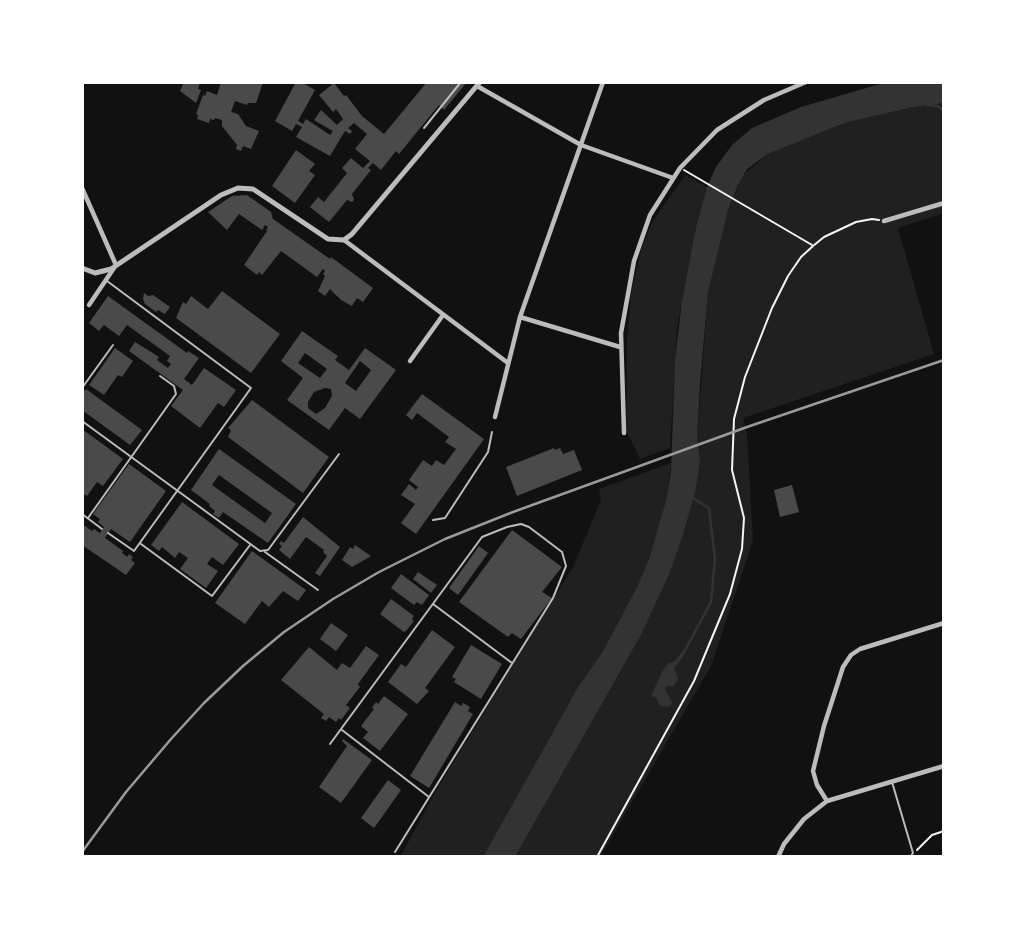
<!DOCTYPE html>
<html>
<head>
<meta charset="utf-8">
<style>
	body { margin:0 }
	#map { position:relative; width:1026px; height:939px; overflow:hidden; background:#111; font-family:"Fira Sans",sans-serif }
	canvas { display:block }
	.frame { position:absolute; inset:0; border:84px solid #fff; pointer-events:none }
</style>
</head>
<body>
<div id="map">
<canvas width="1026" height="939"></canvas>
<div class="frame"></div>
</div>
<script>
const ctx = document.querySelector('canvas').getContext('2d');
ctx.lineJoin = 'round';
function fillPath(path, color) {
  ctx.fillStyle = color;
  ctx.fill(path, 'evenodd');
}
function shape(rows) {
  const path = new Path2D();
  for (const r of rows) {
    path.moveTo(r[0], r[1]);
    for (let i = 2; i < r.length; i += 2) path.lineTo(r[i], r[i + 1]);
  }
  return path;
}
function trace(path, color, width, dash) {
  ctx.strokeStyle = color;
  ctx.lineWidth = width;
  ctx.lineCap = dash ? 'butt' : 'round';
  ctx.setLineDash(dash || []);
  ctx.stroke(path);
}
const green = shape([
	[944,103,944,213,898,228,934,354,743,418,747,434,753,541,711,666,600,857,515,857,641,635,683,535,696,489,700,461,697,438,708,293,728,210,743,175,768,154,827,130,848,122,914,107],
	[685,175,707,187,696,227,677,329,670,448,640,459,626,430,627,339,631,293,641,250,652,222],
	[671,463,666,500,650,556,638,585,603,651,578,687,483,857,400,857,437,789,573,567,601,500,599,489]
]);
const water = shape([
	[887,82,944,82,944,103,914,107,848,122,827,130,768,154,747,169,738,185,728,210,708,293,700,383,697,438,700,461,696,489,683,535,669,574,641,635,515,857,483,857,578,687,603,651,638,585,650,556,666,500,671,471,675,360,682,301,696,227,707,187,716,167,732,145,752,128,801,107],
	[681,653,684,655,674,669,678,678,674,686,666,686,665,690,673,703,668,707,660,706,656,697,651,696,663,670,669,663,674,662]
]);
const stream = shape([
	[927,105,938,106,944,111],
	[683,654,711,602,715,559,709,508,691,497]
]);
const building = shape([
	[184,82,200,82,198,89,201,90,196,103,180,91],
	[221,82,263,82,256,103,248,103,247,105,235,101,231,112,238,114,246,126,259,131,251,149,243,146,241,151,236,149,237,145,222,126,222,120,215,118,214,120,210,119,209,123,197,119,198,115,196,114,203,95,205,96,207,91,217,95],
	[296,82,301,82,315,90,298,121,303,124,306,119,330,135,333,131,314,120,321,110,337,125,343,119,336,109,333,112,319,95,334,83,344,96,346,95,362,116,384,134,427,82,467,82,444,110,439,105,399,154,396,151,381,170,373,163,368,168,371,170,352,194,354,200,352,202,347,200,329,222,310,207,318,197,324,202,347,173,342,168,351,158,363,168,370,161,355,149,367,134,354,123,348,128,352,131,350,134,345,131,330,156,296,137,302,127,296,124,292,131,275,121],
	[296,150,315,164,309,171,315,175,295,203,272,186],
	[247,195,271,212,273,219,330,259,331,257,373,288,363,302,357,298,352,306,341,300,330,289,325,296,318,291,325,276,323,274,325,271,323,269,317,277,281,251,262,275,259,272,257,275,244,265,267,231,266,230,268,227,265,225,262,230,239,214,227,230,208,212,232,196],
	[222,291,280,334,251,373,176,318,183,302,186,304,191,296,208,309],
	[144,293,148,296,153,295,170,307,165,314,158,310,156,312,145,304,143,299],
	[108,296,187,353,188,351,199,358,184,379,192,385,204,368,236,390,224,407,218,403,200,428,171,406,183,390,129,351,135,342,159,357,157,360,168,368,171,364,167,361,170,356,127,325,119,336,104,325,99,331,89,323],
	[302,331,338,356,335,360,349,370,365,348,396,370,360,419,345,408,329,430,287,400,303,378,281,361],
	[305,353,327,369,320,378,298,363],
	[360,361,371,370,356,391,345,383],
	[325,388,331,389,332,396,325,408,316,414,308,408,308,402,314,392],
	[115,348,133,361,122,377,118,375,104,395,89,385],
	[86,389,142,430,130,445,82,410,82,394],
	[422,394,484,439,416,534,401,523,415,504,401,495,409,484,416,490,418,487,409,480,423,460,432,466,436,460,444,465,456,449,445,442,449,437,417,413,412,420,406,415],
	[252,400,329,457,303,493,228,437,231,430,228,428],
	[82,429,123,459,103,486,97,482,87,496,82,493],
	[554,448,555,450,560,448,563,454,574,450,582,470,517,496,506,467],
	[219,449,296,504,268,543,223,512,219,518,213,514,215,511,209,506,210,504,191,490],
	[219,475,272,513,265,523,212,485],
	[129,464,166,491,130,542,111,529,105,538,123,551,122,553,127,557,129,554,133,557,131,560,135,563,126,575,82,545,82,524,92,531,94,529,100,533,104,527,98,522,100,519,93,514],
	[792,485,799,512,780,517,774,490],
	[182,502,239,544,223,565,212,557,207,564,218,571,206,588,180,569,188,558,179,552,175,558,162,547,159,551,151,545],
	[303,517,340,547,320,576,315,573,327,556,323,552,324,550,306,537,290,559,279,550,282,546,279,544,281,541,284,543],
	[512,530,562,567,542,592,552,598,521,639,512,633,508,637,459,602],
	[355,545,371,556,352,567,342,560,350,547,353,549],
	[479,546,488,553,458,595,449,588],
	[252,551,306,590,298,601,283,591,269,607,262,601,245,624,215,603],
	[418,572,437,585,431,593,413,579],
	[401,574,429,595,422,605,417,602,414,605,391,588],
	[391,599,414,616,412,619,414,621,406,631,404,632,380,614],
	[331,623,348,635,336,651,320,639],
	[432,630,455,647,425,688,429,691,417,704,388,682,401,664,406,667],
	[471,645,502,664,481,699,454,682,456,679,452,677],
	[366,646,379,655,358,684,360,687,346,705,350,708,341,720,339,718,336,722,329,717,326,721,321,718,324,714,281,680,309,647,337,670,342,663,350,668],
	[384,696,408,714,380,751,363,738,368,732,361,726,374,709,372,708,376,702,378,704],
	[455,702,461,706,463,703,470,707,468,711,473,714,429,788,410,776],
	[343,739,372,760,341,803,319,787,347,746,342,741],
	[388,780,401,790,374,828,361,818]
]);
const path = shape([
	[684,170,812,245],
	[917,850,932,835,944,831],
	[597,857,694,681,730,594,742,549,744,518,732,470,734,419,745,377,772,308,788,276,801,257,813,246,824,237,856,222,872,219,879,220]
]);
const service = shape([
	[424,128,461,82],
	[107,281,251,388,134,551,108,533],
	[82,388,113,345],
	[82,421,260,551,268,550,271,546,339,454],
	[82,514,102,529],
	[88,518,176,394,174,386,160,376],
	[433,520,445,518,488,452,492,432],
	[141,544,212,596,250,545],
	[265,552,318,590],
	[433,604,512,663],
	[342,730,429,797],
	[330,744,482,537,507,527,521,524,529,527,562,552,566,566,553,598,395,852],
	[892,782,913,853,910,857]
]);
const minor = shape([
	[477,86,581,145,673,178],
	[82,188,116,265,89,305],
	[884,221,944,203],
	[344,240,508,363],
	[520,317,620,347],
	[410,361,443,315],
	[495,417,520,317,603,82],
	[624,433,621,333,634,261,650,215,680,168,717,130,764,100,806,82],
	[827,801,817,785,813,771,824,726,843,667,851,655,860,649,944,623],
	[778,857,784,844,804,819,827,801,944,766]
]);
const tertiary = shape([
	[82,268,95,273,111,269,221,195,238,188,253,189,328,239,344,240,352,234,480,82]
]);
const rail = shape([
	[82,852,126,792,171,739,204,703,243,666,284,632,333,599,379,572,445,539,513,512,747,427,944,360]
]);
fillPath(green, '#202020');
fillPath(water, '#333');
trace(stream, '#333', 2.5);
fillPath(building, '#4a4a4a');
trace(path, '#f5f5f5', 2);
trace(service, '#bcbcbc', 2);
trace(minor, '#bcbcbc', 4.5);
trace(tertiary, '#bcbcbc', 5);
trace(rail, '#9a9a9a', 2.5);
</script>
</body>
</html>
